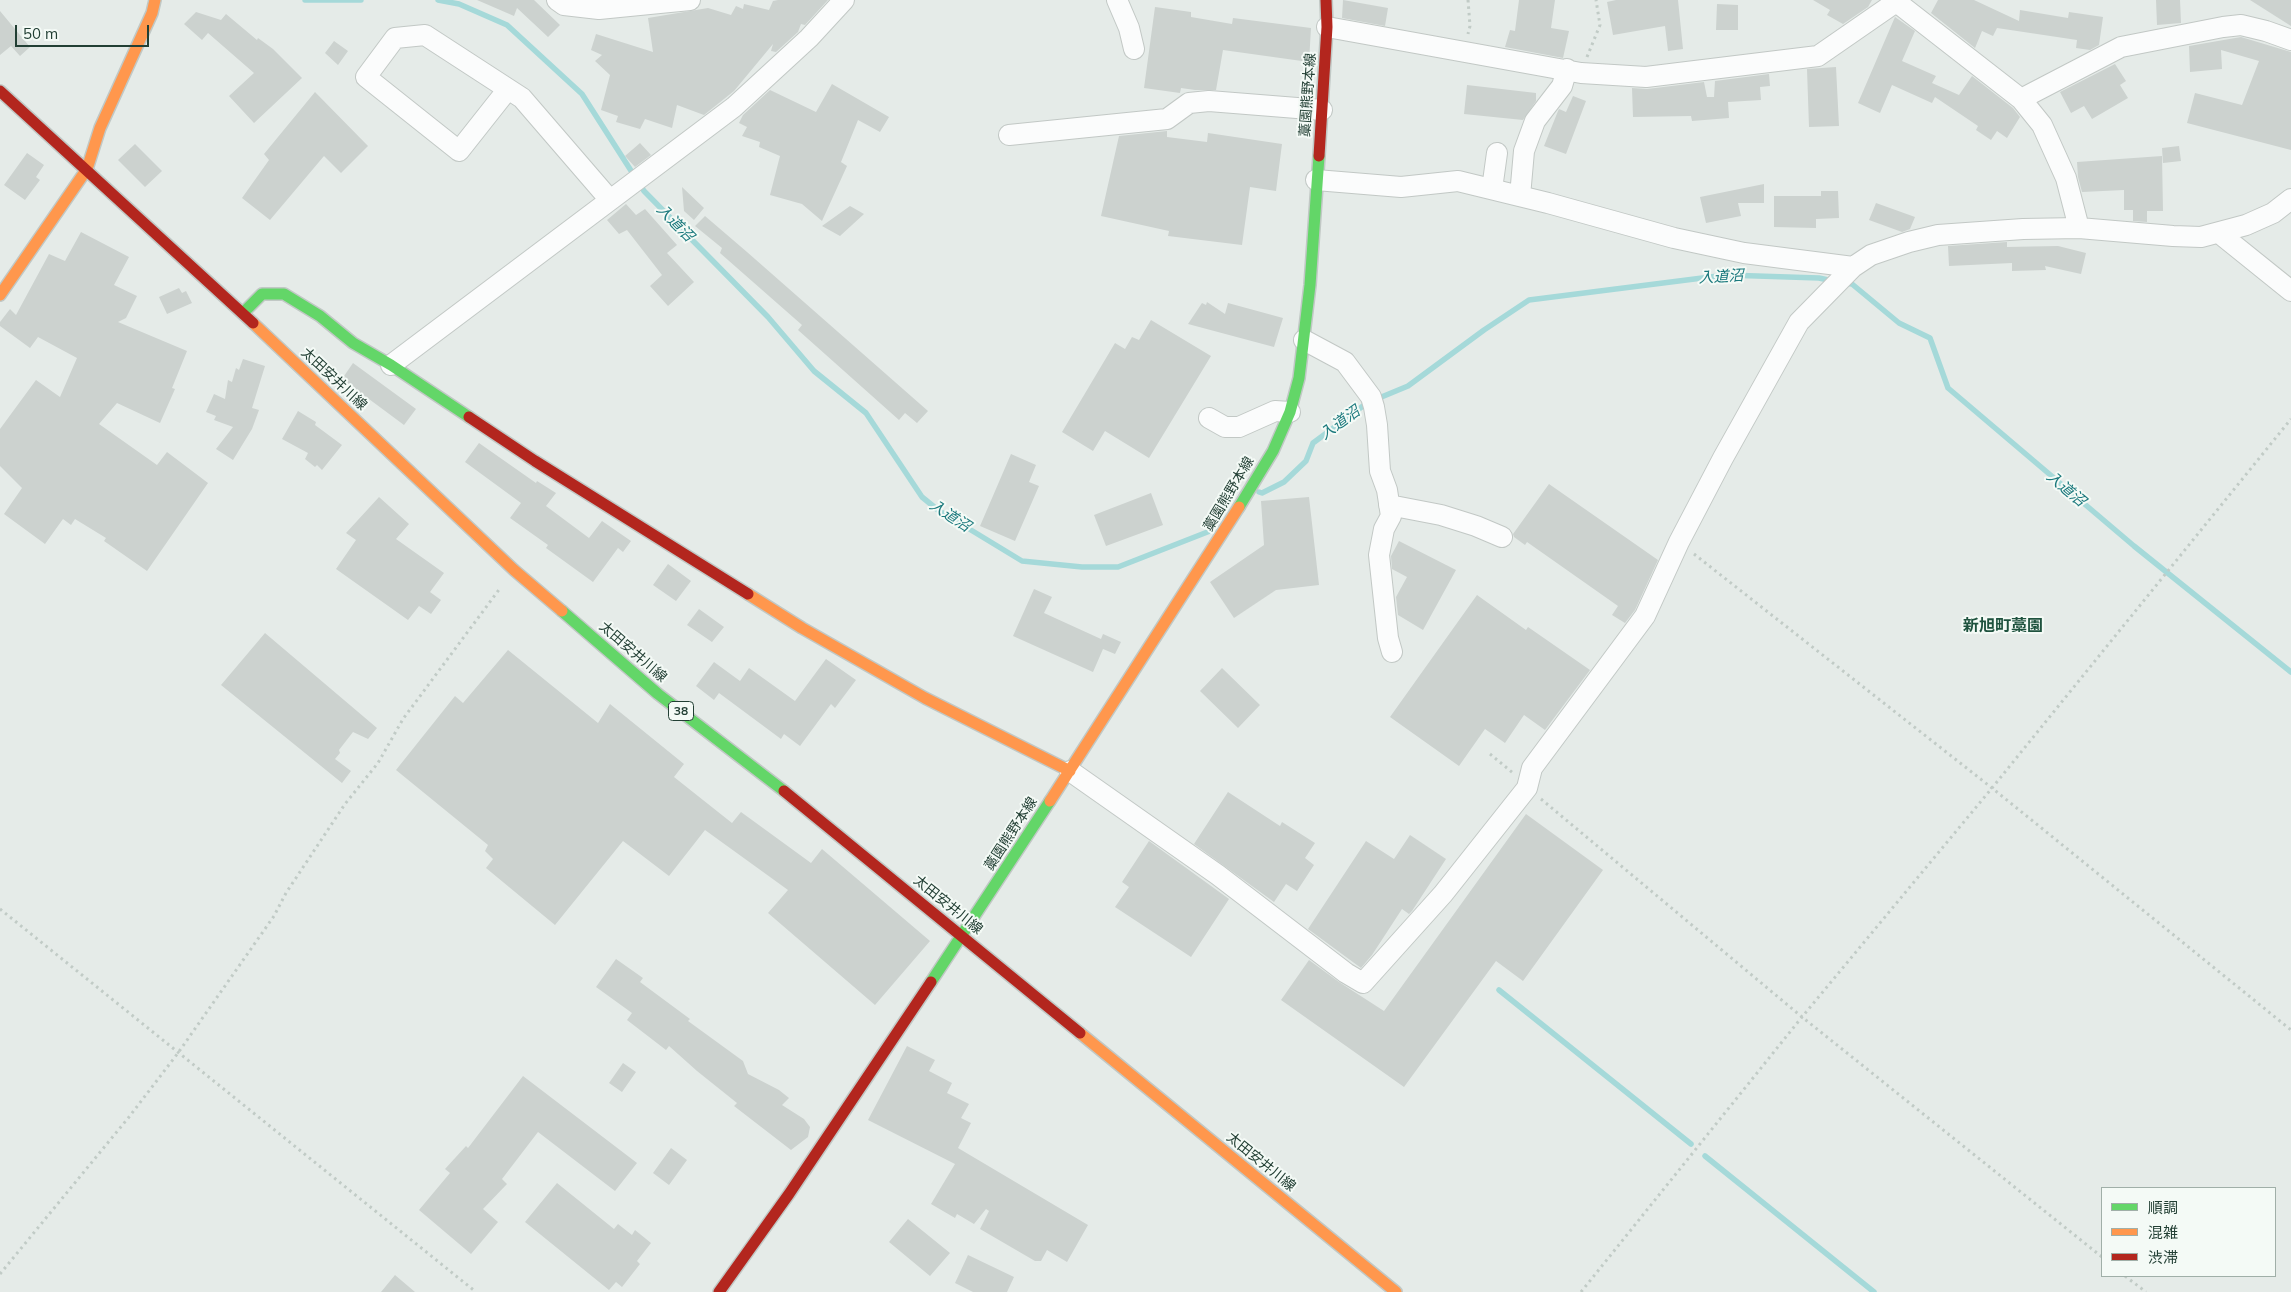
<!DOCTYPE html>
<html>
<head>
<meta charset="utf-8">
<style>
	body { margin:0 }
	#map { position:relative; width:2291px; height:1292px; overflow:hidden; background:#e5ebe8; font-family:Mulish,"Noto Sans JP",sans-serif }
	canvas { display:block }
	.legend { position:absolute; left:2101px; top:1187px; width:175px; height:90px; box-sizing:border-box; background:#f4faf6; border:1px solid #a0afa8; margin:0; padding:6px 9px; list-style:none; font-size:15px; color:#223f34 }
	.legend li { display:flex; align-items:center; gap:10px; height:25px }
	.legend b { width:25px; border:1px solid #a0afa8 }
	.scale { position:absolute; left:15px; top:25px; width:134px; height:22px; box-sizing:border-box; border:2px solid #223f34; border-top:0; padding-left:6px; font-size:15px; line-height:18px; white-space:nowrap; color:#223f34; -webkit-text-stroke:4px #f4faf6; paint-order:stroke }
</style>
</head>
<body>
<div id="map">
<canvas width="2291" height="1292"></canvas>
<ul class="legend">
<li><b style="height:6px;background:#63d668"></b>順調</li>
<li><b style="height:6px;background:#ff974d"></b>混雑</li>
<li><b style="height:6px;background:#b3261e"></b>渋滞</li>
</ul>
<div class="scale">50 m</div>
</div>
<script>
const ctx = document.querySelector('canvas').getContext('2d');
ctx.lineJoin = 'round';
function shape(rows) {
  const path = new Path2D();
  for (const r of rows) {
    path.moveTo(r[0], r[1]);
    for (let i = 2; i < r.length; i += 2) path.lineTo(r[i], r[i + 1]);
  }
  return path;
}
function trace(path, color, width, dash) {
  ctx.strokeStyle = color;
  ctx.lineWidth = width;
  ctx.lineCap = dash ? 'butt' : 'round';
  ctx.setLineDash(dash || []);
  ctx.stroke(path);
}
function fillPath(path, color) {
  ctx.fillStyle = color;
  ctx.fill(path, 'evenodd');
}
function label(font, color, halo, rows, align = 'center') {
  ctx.font = font + ' Mulish,"Noto Sans JP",sans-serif';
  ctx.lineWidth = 4;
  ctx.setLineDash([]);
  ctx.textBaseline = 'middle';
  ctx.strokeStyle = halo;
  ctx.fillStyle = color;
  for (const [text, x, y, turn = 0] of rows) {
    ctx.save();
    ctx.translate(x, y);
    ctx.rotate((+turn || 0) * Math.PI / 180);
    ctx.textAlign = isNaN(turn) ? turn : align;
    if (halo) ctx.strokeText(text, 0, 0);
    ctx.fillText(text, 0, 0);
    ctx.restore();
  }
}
const stream = shape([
	[305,0,361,0],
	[438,0,459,4,507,25,582,94,644,191,768,317,814,371,866,413,922,497,938,510,1022,561,1082,567,1118,567,1210,531,1212,527],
	[1845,283,1852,284,1899,323,1930,338,1948,388,2134,546,2291,672],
	[1259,492,1262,493,1284,482,1306,461,1313,443,1367,403,1408,386,1484,330,1529,300,1726,275,1819,278,1833,281],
	[1499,990,1691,1144],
	[1705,1156,1874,1292]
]);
const building = shape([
	[477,0,534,0,560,25,548,37,517,8,514,16],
	[778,0,828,0,805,25,801,24,798,32,776,52,771,51,773,44,734,91,704,115,677,105,672,128,645,119,640,129,616,122,618,116,601,110,610,75,595,61,602,55,591,50,596,34,653,52,648,18,708,8,731,15,736,6,743,9,744,4,769,10,773,1],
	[1343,0,1388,8,1385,26,1342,18],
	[1519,0,1555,0,1551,28,1569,31,1563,58,1505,47,1510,30,1515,31],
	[1616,0,1678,0,1683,49,1668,51,1665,26,1613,35,1607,2],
	[1813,0,1872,0,1868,7,1843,24,1827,15,1830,10],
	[1938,0,1974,0,2019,21,2020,10,2068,18,2069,12,2103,17,2099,45,2090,50,2076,48,2077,40,1997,28,1993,36,1982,31,1975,48,1931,13],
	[2156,0,2180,0,2181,23,2157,25],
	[2250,0,2291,0,2291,26],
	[1717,4,1738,5,1738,30,1716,30],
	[1155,7,1191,12,1191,17,1232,24,1233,18,1311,28,1309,62,1223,50,1216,90,1195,90,1181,88,1180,93,1144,88],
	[0,11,30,47,20,56,11,46,0,55],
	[196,12,221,20,226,14,257,40,258,38,273,49,302,78,254,123,229,96,254,73,208,33,202,40,184,24],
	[1895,17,1915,31,1902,61,1936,76,1932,83,1959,95,1972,76,2013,108,2020,117,2007,138,1997,131,1991,140,1976,130,1978,126,1935,97,1932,103,1892,85,1880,113,1858,103],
	[2241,37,2291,52,2291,150,2187,123,2195,93,2242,105,2259,61,2221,50,2222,69,2190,72,2189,46],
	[334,41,348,51,338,65,325,53],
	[2115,64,2126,81,2120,85,2128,98,2092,119,2084,106,2071,113,2060,92],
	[1836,67,1839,126,1809,127,1807,69],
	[1769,74,1770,86,1760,87,1761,100,1728,102,1729,118,1692,121,1691,116,1633,117,1632,88,1647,89,1704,82,1707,97,1714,97,1715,81],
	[832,84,889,117,880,132,858,120,841,162,847,166,822,221,802,204,770,195,780,156,759,147,760,142,742,136,747,127,739,123,743,115,770,90,816,112],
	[1467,85,1536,93,1536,101,1523,120,1464,114],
	[315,92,368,146,341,173,324,156,270,220,242,198,269,160,264,154],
	[1573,96,1586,101,1566,154,1544,146,1558,111,1559,109,1566,112],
	[1167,131,1167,137,1207,142,1208,133,1282,144,1276,191,1250,187,1242,245,1168,236,1169,231,1101,216,1119,136],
	[640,143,651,155,635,167,625,156],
	[135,144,162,171,145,187,118,160],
	[2179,146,2181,161,2163,163,2162,148],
	[27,153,44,165,36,177,40,180,25,200,4,185],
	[2162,156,2163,211,2147,211,2147,222,2133,221,2133,210,2124,210,2124,190,2082,192,2078,177,2077,162],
	[1764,184,1764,203,1738,203,1741,216,1706,223,1700,197],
	[682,187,704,208,694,220,684,211],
	[1821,191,1838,191,1839,218,1816,219,1816,228,1774,227,1774,196,1821,196],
	[1876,203,1915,217,1910,229,1902,232,1869,220],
	[626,204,636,215,645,209,677,245,667,253,694,282,668,306,650,286,662,275,627,230,619,234,607,220],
	[850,206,864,214,840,236,822,226],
	[705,216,747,252,928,411,917,423,905,413,899,420,798,330,802,325,720,253,722,248,695,226],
	[81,232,129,257,114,285,137,296,126,318,118,322,187,351,172,388,175,389,160,423,117,403,99,424,157,465,167,452,208,483,147,571,104,541,106,538,75,519,71,525,63,519,45,544,4,514,22,488,0,466,0,429,36,380,60,397,77,358,38,337,30,348,0,326,0,322,10,309,16,315,49,254,65,261],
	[2007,242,2007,247,2058,246,2086,253,2081,274,2045,266,2046,270,2012,271,2012,263,1949,266,1948,246],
	[179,288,182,293,186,291,192,303,167,314,159,297],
	[1207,302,1225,314,1228,303,1283,318,1274,347,1188,324,1202,303,1206,305],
	[1151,320,1211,356,1149,458,1105,431,1093,451,1062,432,1115,343,1125,349,1132,337,1139,340],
	[243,359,265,366,252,408,259,410,252,429,233,460,216,449,233,427,214,420,216,416,206,412,214,394,225,399,228,380,232,382,236,368,239,370],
	[353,363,416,409,404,425,342,379],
	[298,411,316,422,315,425,342,445,322,470,317,465,315,467,305,459,308,453,282,439],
	[479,443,536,483,537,481,556,493,546,506,589,538,602,521,631,541,623,552,618,548,593,582,546,548,548,545,510,518,521,503,465,462],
	[1011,454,1036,465,1029,482,1039,486,1015,541,980,526],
	[1549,484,1658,560,1635,610,1625,623,1612,615,1618,606,1527,542,1525,545,1514,537,1513,534],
	[1151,493,1163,525,1106,546,1094,515],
	[379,497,409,524,396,539,444,573,430,592,441,600,431,614,419,606,408,620,336,569,356,540,346,533],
	[1309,497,1319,585,1276,590,1234,618,1210,582,1264,545,1261,501],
	[1399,541,1456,570,1423,630,1398,615,1396,597,1407,577,1392,569,1391,556],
	[668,564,691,581,676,601,653,585],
	[1034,589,1052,597,1044,613,1101,639,1103,634,1121,642,1115,654,1103,649,1093,672,1013,636],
	[1477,595,1526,630,1528,627,1590,670,1545,730,1524,715,1505,743,1485,729,1459,766,1390,717],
	[699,609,724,627,712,642,687,625],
	[265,633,377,728,368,739,353,732,339,750,340,753,335,759,351,771,342,783,221,685],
	[508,650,598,723,610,704,684,764,674,777,732,823,741,812,811,863,822,849,930,941,875,1005,768,913,788,890,705,830,669,876,623,841,555,925,486,868,493,859,485,851,488,845,396,770,455,696,463,703],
	[826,659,856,680,835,708,831,704,800,746,784,734,781,739,719,693,714,700,696,686,714,662,740,681,749,668,795,701],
	[1222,668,1260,705,1238,728,1200,691],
	[1228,792,1280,826,1282,822,1315,843,1305,858,1314,865,1297,891,1286,884,1274,902,1194,844],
	[1526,814,1603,870,1523,981,1496,961,1404,1087,1281,1000,1309,960,1339,982,1384,1011],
	[1410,835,1446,859,1412,911,1409,914,1402,909,1372,955,1361,968,1308,929,1366,841,1394,859],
	[1149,841,1229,899,1191,957,1115,907,1129,887,1122,882],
	[616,959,643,978,640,982,690,1019,688,1021,743,1061,748,1074,779,1090,789,1098,782,1105,804,1119,810,1127,808,1137,791,1150,734,1106,737,1103,697,1071,669,1046,666,1050,627,1020,632,1013,596,987],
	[907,1046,935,1060,929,1071,952,1083,947,1093,969,1104,961,1118,971,1123,958,1148,1088,1225,1067,1262,1047,1250,1041,1261,1035,1261,980,1229,989,1211,986,1209,974,1224,957,1214,955,1218,931,1204,955,1164,868,1120],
	[623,1063,636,1072,622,1092,609,1083],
	[523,1076,637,1163,615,1191,538,1132,502,1179,507,1184,483,1209,498,1222,471,1254,419,1210,450,1173,445,1169,466,1146,468,1148],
	[671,1148,687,1160,669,1185,653,1173],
	[557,1183,614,1229,618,1224,632,1235,635,1230,651,1243,637,1261,640,1264,622,1287,616,1282,609,1290,525,1222],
	[908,1219,950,1253,930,1276,889,1242],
	[968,1255,1014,1277,1007,1292,973,1292,955,1283],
	[395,1275,415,1292,381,1292]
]);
const path = shape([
	[1468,0,1470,26,1468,34],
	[1587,57,1600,25,1596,0],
	[1694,554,1992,788,2291,1030],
	[1490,754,1513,773],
	[1541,799,1802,1017,2102,1257],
	[0,909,476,1292],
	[0,1274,129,1117,178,1053,274,916,286,893,345,804,378,763,403,719,501,587],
	[2125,1276,2146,1292],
	[1581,1292,1802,1017,1992,788,2291,419]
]);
const street = shape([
	[557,0,564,5,599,9,690,0],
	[1117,0,1129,28,1134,49],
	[1894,0,2021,99,2042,125,2066,178,2079,228],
	[1327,27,1581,73,1646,77,1818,56,1896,2],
	[508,89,459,151,366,77,395,38,425,35,522,98,610,200],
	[2021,99,2121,47,2223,27,2241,25,2266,31,2291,40],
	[1009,135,1167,119,1189,103,1209,101,1322,110],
	[1316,180,1401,187,1458,181,1548,203,1674,238,1744,253,1853,267],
	[1492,189,1497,153],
	[1520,196,1524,151,1535,121,1562,86,1567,69],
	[2219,233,2291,291],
	[1304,340,1345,362,1371,397,1374,407,1377,425,1380,471,1387,490,1391,516,1384,529,1379,555,1388,638,1392,652],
	[391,365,734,107,809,38,844,0],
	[1209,418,1225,427,1239,427,1275,411,1290,412],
	[1389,505,1441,515,1476,526,1502,537],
	[1070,771,1218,875,1346,973,1363,983,1443,894,1527,788,1532,768,1645,616,1679,542,1723,458,1799,322,1853,267,1871,255,1909,242,1938,235,2023,229,2079,228,2173,236,2201,237,2246,225,2273,213,2291,199]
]);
const fast = shape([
	[243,313,262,294,284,294,320,316,353,343,391,365,469,417],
	[1239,507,1273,451,1290,412,1299,378,1310,285,1319,156],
	[562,611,658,694,784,791],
	[931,982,1050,801]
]);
const slow = shape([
	[0,295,87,169,100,128,152,13,155,0],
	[253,323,514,570,562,611],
	[748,594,802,628,925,698,1070,771],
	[1050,801,1239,507],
	[1080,1033,1396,1292]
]);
const jam = shape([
	[0,91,253,323],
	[1319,156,1327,27,1326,0],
	[469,417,535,461,748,594],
	[784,791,1080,1033],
	[719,1292,789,1194,931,982]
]);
const shields = [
	[681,711,25]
];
const shieldNames = [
	["38",681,711]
];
const streetNames = [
	["藁園熊野本線",1308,95,-86],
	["太田安井川線",334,379,43],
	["藁園熊野本線",1229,494,-59],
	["太田安井川線",633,652,41],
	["藁園熊野本線",1011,834,-57],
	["太田安井川線",948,905,39],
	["太田安井川線",1261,1162,39]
];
const waterNames = [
	["入道沼",675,223,45],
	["入道沼",1721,277,-3],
	["入道沼",1340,423,-36],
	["入道沼",2066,489,40],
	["入道沼",950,516,33]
];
const quarterNames = [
	["新旭町藁園",2003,626]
];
trace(stream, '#a5d9d9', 5.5);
fillPath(building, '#ccd2cf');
trace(street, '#c2c8c5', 22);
trace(fast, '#c1c8c5', 14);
trace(slow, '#c1c8c5', 14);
trace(jam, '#c1c8c5', 14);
trace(path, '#c1cbc6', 3, [2.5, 4]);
trace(street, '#fbfcfc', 20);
trace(fast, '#63d668', 11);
trace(slow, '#ff974d', 11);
trace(jam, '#b3261e', 11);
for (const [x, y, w] of shields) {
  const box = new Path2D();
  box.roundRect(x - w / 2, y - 9.5, w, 19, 4);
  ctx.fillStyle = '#f4faf6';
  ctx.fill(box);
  trace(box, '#223f34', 1);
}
label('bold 12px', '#223f34', null, shieldNames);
label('14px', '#223f34', '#f4faf6', streetNames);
label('italic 15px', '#1b797d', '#f4faf6', waterNames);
label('bold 16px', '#1e523e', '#f4faf6', quarterNames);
</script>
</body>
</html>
